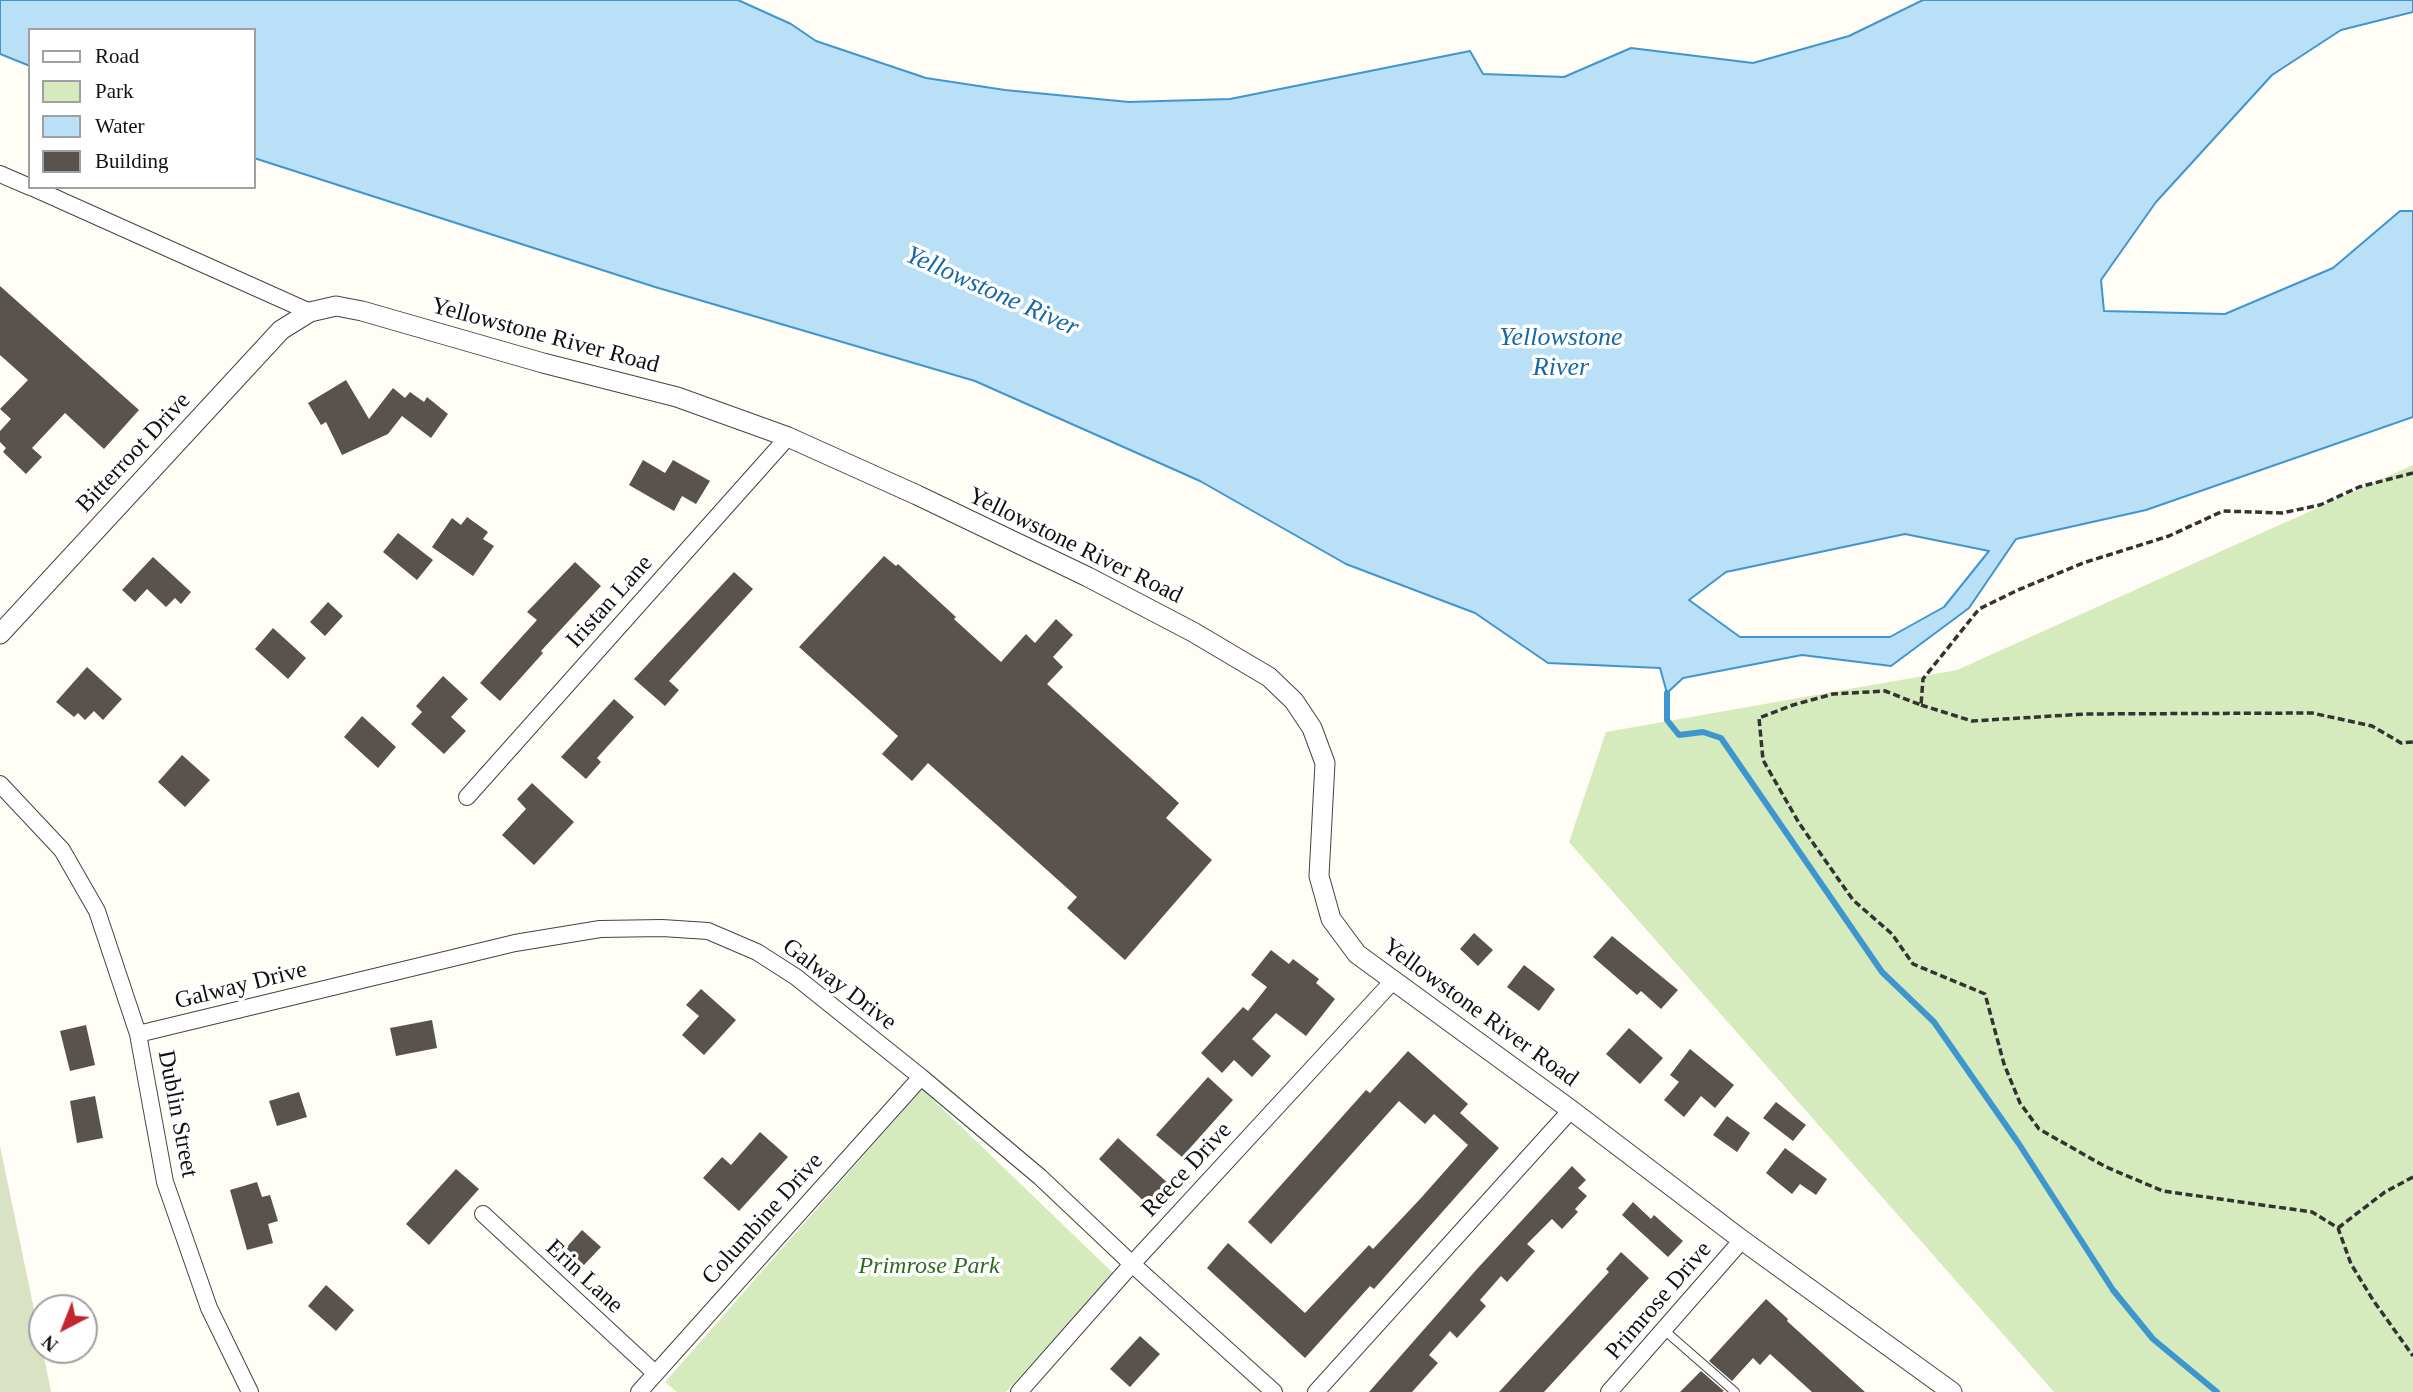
<!DOCTYPE html>
<html>
<head>
<meta charset="utf-8">
<style>
	body { margin:0 }
	#map { position:relative; width:2413px; height:1392px; overflow:hidden; background:#fffdf5; font-family:"Times New Roman",serif }
	canvas { display:block }
	.legend { position:absolute; left:28px; top:28px; width:228px; height:161px; box-sizing:border-box; background:#fff; border:2px solid #a0a0a0; margin:0; padding:9px 12px; list-style:none; font-size:21px; color:#111 }
	.legend li { display:flex; align-items:center; gap:14px; height:35px }
	.legend b { width:35px; border:2px solid #a0a0a0 }
	.north { position:absolute; left:28px; top:1294px; width:70px; height:70px; box-sizing:border-box; background:#fff; border:2px solid #a0a0a0; border-radius:50%; rotate:222deg; font-size:19px; font-weight:700; line-height:28px; text-align:center; color:#111 }
	.north::after { content:''; display:block; margin:auto; width:24px; height:32px; background:#c4262e; clip-path:polygon(50% 0,100% 100%,50% 72%,0 100%) }
</style>
</head>
<body>
<div id="map">
<canvas width="2413" height="1392"></canvas>
<ul class="legend">
<li><b style="height:9px;background:#fff"></b>Road</li>
<li><b style="height:19px;background:#d5ebbd"></b>Park</li>
<li><b style="height:19px;background:#b9e0f7"></b>Water</li>
<li><b style="height:19px;background:#5a524d"></b>Building</li>
</ul>
<div class="north">N</div>
</div>
<script>
const ctx = document.querySelector('canvas').getContext('2d');
ctx.lineJoin = 'round';
function fillPath(path, color) {
  ctx.fillStyle = color;
  ctx.fill(path, 'evenodd');
}
function shape(rows) {
  const path = new Path2D();
  for (const r of rows) {
    path.moveTo(r[0], r[1]);
    for (let i = 2; i < r.length; i += 2) path.lineTo(r[i], r[i + 1]);
  }
  return path;
}
function trace(path, color, width, dash) {
  ctx.strokeStyle = color;
  ctx.lineWidth = width;
  ctx.lineCap = dash ? 'butt' : 'round';
  ctx.setLineDash(dash || []);
  ctx.stroke(path);
}
function label(font, color, halo, rows, align = 'center') {
  ctx.font = font + ' "Times New Roman",serif';
  ctx.lineWidth = 7;
  ctx.setLineDash([]);
  ctx.textBaseline = 'middle';
  ctx.strokeStyle = halo;
  ctx.fillStyle = color;
  for (const [text, x, y, turn = 0] of rows) {
    ctx.save();
    ctx.translate(x, y);
    ctx.rotate((+turn || 0) * Math.PI / 180);
    ctx.textAlign = isNaN(turn) ? turn : align;
    if (halo) ctx.strokeText(text, 0, 0);
    ctx.fillText(text, 0, 0);
    ctx.restore();
  }
}
const green = shape([
	[2413,465,2413,1392,2054,1392,1569,842,1606,732,1957,670],
	[922,1089,1113,1273,1006,1392,677,1392,665,1382]
]);
const cemetery = shape([
	[0,1146,51,1391,50,1392,0,1392]
]);
const water = shape([
	[0,0,738,0,791,24,816,41,926,78,1005,90,1129,102,1230,99,1470,51,1483,74,1564,77,1631,48,1753,63,1849,36,1923,0,2413,0,2413,12,2341,30,2272,75,2156,202,2101,280,2104,311,2225,314,2333,268,2400,211,2413,211,2413,417,2146,510,2016,539,1969,608,1891,666,1802,655,1683,678,1667,693,1660,668,1548,663,1475,613,1346,564,1200,481,975,381,655,287,254,158,254,30,30,30,30,66,0,54,0,0],
	[1905,534,1989,551,1944,607,1890,637,1740,637,1689,600,1726,572,1905,534]
]);
const stream = shape([
	[1667,693,1667,720,1679,735,1703,732,1721,738,1882,972,1934,1022,2019,1144,2113,1290,2153,1339,2217,1392]
]);
const building = shape([
	[0,286,139,410,104,449,65,413,32,448,42,457,26,474,3,452,6,448,0,442,0,431,11,419,0,409,28,380,0,355],
	[346,380,369,419,393,388,405,398,410,392,424,402,427,397,448,414,431,438,402,416,388,434,342,455,326,422,321,425,308,403],
	[643,460,665,473,673,460,710,481,696,504,682,496,674,511,629,485],
	[467,517,488,532,483,539,494,546,473,576,432,547,452,518,461,525],
	[398,533,433,560,417,580,383,552],
	[884,556,896,566,898,564,956,617,954,619,1001,662,1026,634,1035,643,1056,619,1073,635,1053,657,1063,667,1047,684,1179,803,1166,818,1212,860,1125,960,1067,908,1077,897,928,763,912,781,882,754,898,736,799,647],
	[153,557,191,592,181,604,175,598,166,607,147,589,135,602,122,590],
	[575,562,601,586,541,651,543,653,500,701,480,683,537,620,527,612],
	[734,572,753,589,669,681,679,690,665,706,634,679],
	[328,602,343,616,325,636,310,622],
	[273,628,306,658,288,679,255,649],
	[87,667,122,699,103,720,94,711,85,720,78,713,74,717,56,702],
	[443,676,468,699,451,717,466,731,444,754,411,724,422,712,416,706],
	[614,699,634,717,597,758,601,762,586,779,561,757],
	[362,716,396,747,378,768,344,737],
	[182,755,210,780,185,807,158,782],
	[532,783,574,822,534,865,502,835,526,809,517,799],
	[1474,933,1493,950,1478,966,1460,949],
	[1612,936,1678,990,1661,1009,1641,991,1637,995,1593,957],
	[1271,950,1289,964,1293,959,1319,979,1316,983,1335,999,1306,1036,1276,1013,1252,1039,1271,1056,1252,1077,1234,1060,1222,1073,1201,1053,1243,1007,1248,1011,1267,987,1251,975],
	[1524,965,1555,989,1539,1011,1507,987],
	[701,989,736,1020,704,1055,682,1035,699,1016,686,1005],
	[432,1020,437,1048,396,1056,390,1028],
	[86,1025,95,1065,70,1071,60,1031],
	[1629,1028,1663,1058,1640,1084,1606,1054],
	[1690,1049,1734,1085,1715,1108,1701,1096,1684,1117,1664,1100,1679,1082,1670,1075],
	[1408,1051,1468,1104,1460,1113,1499,1148,1374,1289,1370,1286,1305,1358,1207,1268,1228,1243,1305,1313,1369,1245,1373,1249,1421,1198,1468,1145,1434,1114,1425,1124,1399,1101,1271,1244,1248,1222,1366,1090,1370,1093],
	[1208,1077,1233,1100,1182,1157,1156,1135],
	[299,1092,307,1117,277,1126,269,1101],
	[95,1096,103,1138,77,1143,70,1101],
	[1776,1102,1806,1125,1793,1141,1763,1118],
	[1727,1116,1750,1133,1737,1152,1713,1135],
	[760,1132,788,1157,739,1211,703,1178,722,1157,731,1165],
	[1118,1138,1170,1185,1150,1207,1099,1159],
	[1785,1148,1827,1179,1816,1195,1800,1184,1792,1194,1766,1173],
	[1572,1166,1586,1180,1578,1188,1587,1196,1575,1209,1578,1212,1562,1229,1552,1219,1527,1244,1535,1251,1507,1282,1501,1276,1480,1300,1486,1306,1457,1338,1450,1331,1429,1355,1438,1363,1412,1392,1369,1392,1477,1269],
	[456,1169,479,1189,429,1245,406,1224],
	[257,1182,262,1197,270,1195,278,1221,268,1224,273,1243,247,1250,230,1190],
	[1633,1202,1651,1219,1654,1215,1683,1241,1668,1257,1622,1215],
	[582,1230,601,1247,584,1265,566,1248],
	[1621,1252,1649,1278,1544,1392,1499,1392,1609,1272,1606,1269],
	[326,1285,354,1310,336,1331,308,1306],
	[1766,1299,1788,1319,1787,1321,1865,1392,1812,1392,1770,1354,1760,1365,1753,1358,1732,1381,1709,1361],
	[1140,1336,1160,1354,1130,1387,1110,1369],
	[1701,1371,1724,1391,1722,1392,1680,1392]
]);
const path = shape([
	[2413,473,2359,487,2320,505,2282,513,2223,511,2169,536,2083,563,2018,590,1979,609,1923,679,1921,705,1885,691,1833,694,1793,705,1759,718,1763,760,1799,823,1853,900,1892,934,1913,964,1985,994,2004,1064,2020,1103,2039,1129,2106,1167,2163,1191,2312,1212,2338,1228,2351,1264,2373,1300,2413,1356],
	[1921,705,1972,721,2085,714,2312,713,2372,726,2401,743,2413,742],
	[2338,1228,2385,1192,2413,1177]
]);
const service = shape([
	[1664,1330,1735,1392]
]);
const minor = shape([
	[0,174,30,187],
	[31,187,310,312],
	[0,784,62,850,97,911,138,1034,165,1182,209,1308,250,1392],
	[467,797,788,437],
	[138,1034,515,943,600,929,662,928,708,931,757,952,796,977,921,1077,1040,1177,1132,1264,1274,1392],
	[483,1214,655,1373],
	[639,1392,921,1077],
	[1019,1392,1132,1264,1392,982],
	[1316,1392,1571,1110],
	[1609,1392,1742,1240]
]);
const tertiary = shape([
	[0,634,281,330,310,312,336,306,362,311,543,363,677,397,788,437,917,495,1088,577,1193,632,1269,677,1294,701,1312,728,1325,763,1319,876,1331,919,1357,954,1571,1110,1742,1240,1952,1392]
]);
const streetNames = [
	["Yellowstone River Road",545,336,15],
	["Bitterroot Drive",134,453,-47],
	["Yellowstone River Road",1075,546,26],
	["Iristan Lane",610,602,-48],
	["Galway Drive",839,985,37],
	["Galway Drive",241,986,-14],
	["Yellowstone River Road",1480,1013,36],
	["Dublin Street",177,1114,79],
	["Reece Drive",1187,1170,-47],
	["Columbine Drive",763,1219,-48],
	["Erin Lane",584,1277,43],
	["Primrose Drive",1659,1301,-49]
];
const parkNames = [
	["Primrose Park",929,1267]
];
const waterNames = [
	["Yellowstone River",992,292,24],
	["Yellowstone",1561,338],
	["River",1561,368]
];
fillPath(green, '#d5ebbd');
fillPath(cemetery, '#d9e3c4');
fillPath(water, '#b9e0f7');
trace(water, '#3f96cf', 2);
trace(stream, '#3f96cf', 6);
fillPath(building, '#5a524d');
trace(service, '#444', 10);
trace(minor, '#444', 18);
trace(tertiary, '#444', 21);
trace(path, '#333', 3.5, [7, 3.5]);
trace(service, '#fff', 8);
trace(minor, '#fff', 16);
trace(tertiary, '#fff', 19);
label('24px', '#111', '#fff', streetNames);
label('italic 24px', '#2f6b1f', '#fff', parkNames);
label('italic 26px', '#1768a6', '#fff', waterNames);
</script>
</body>
</html>
